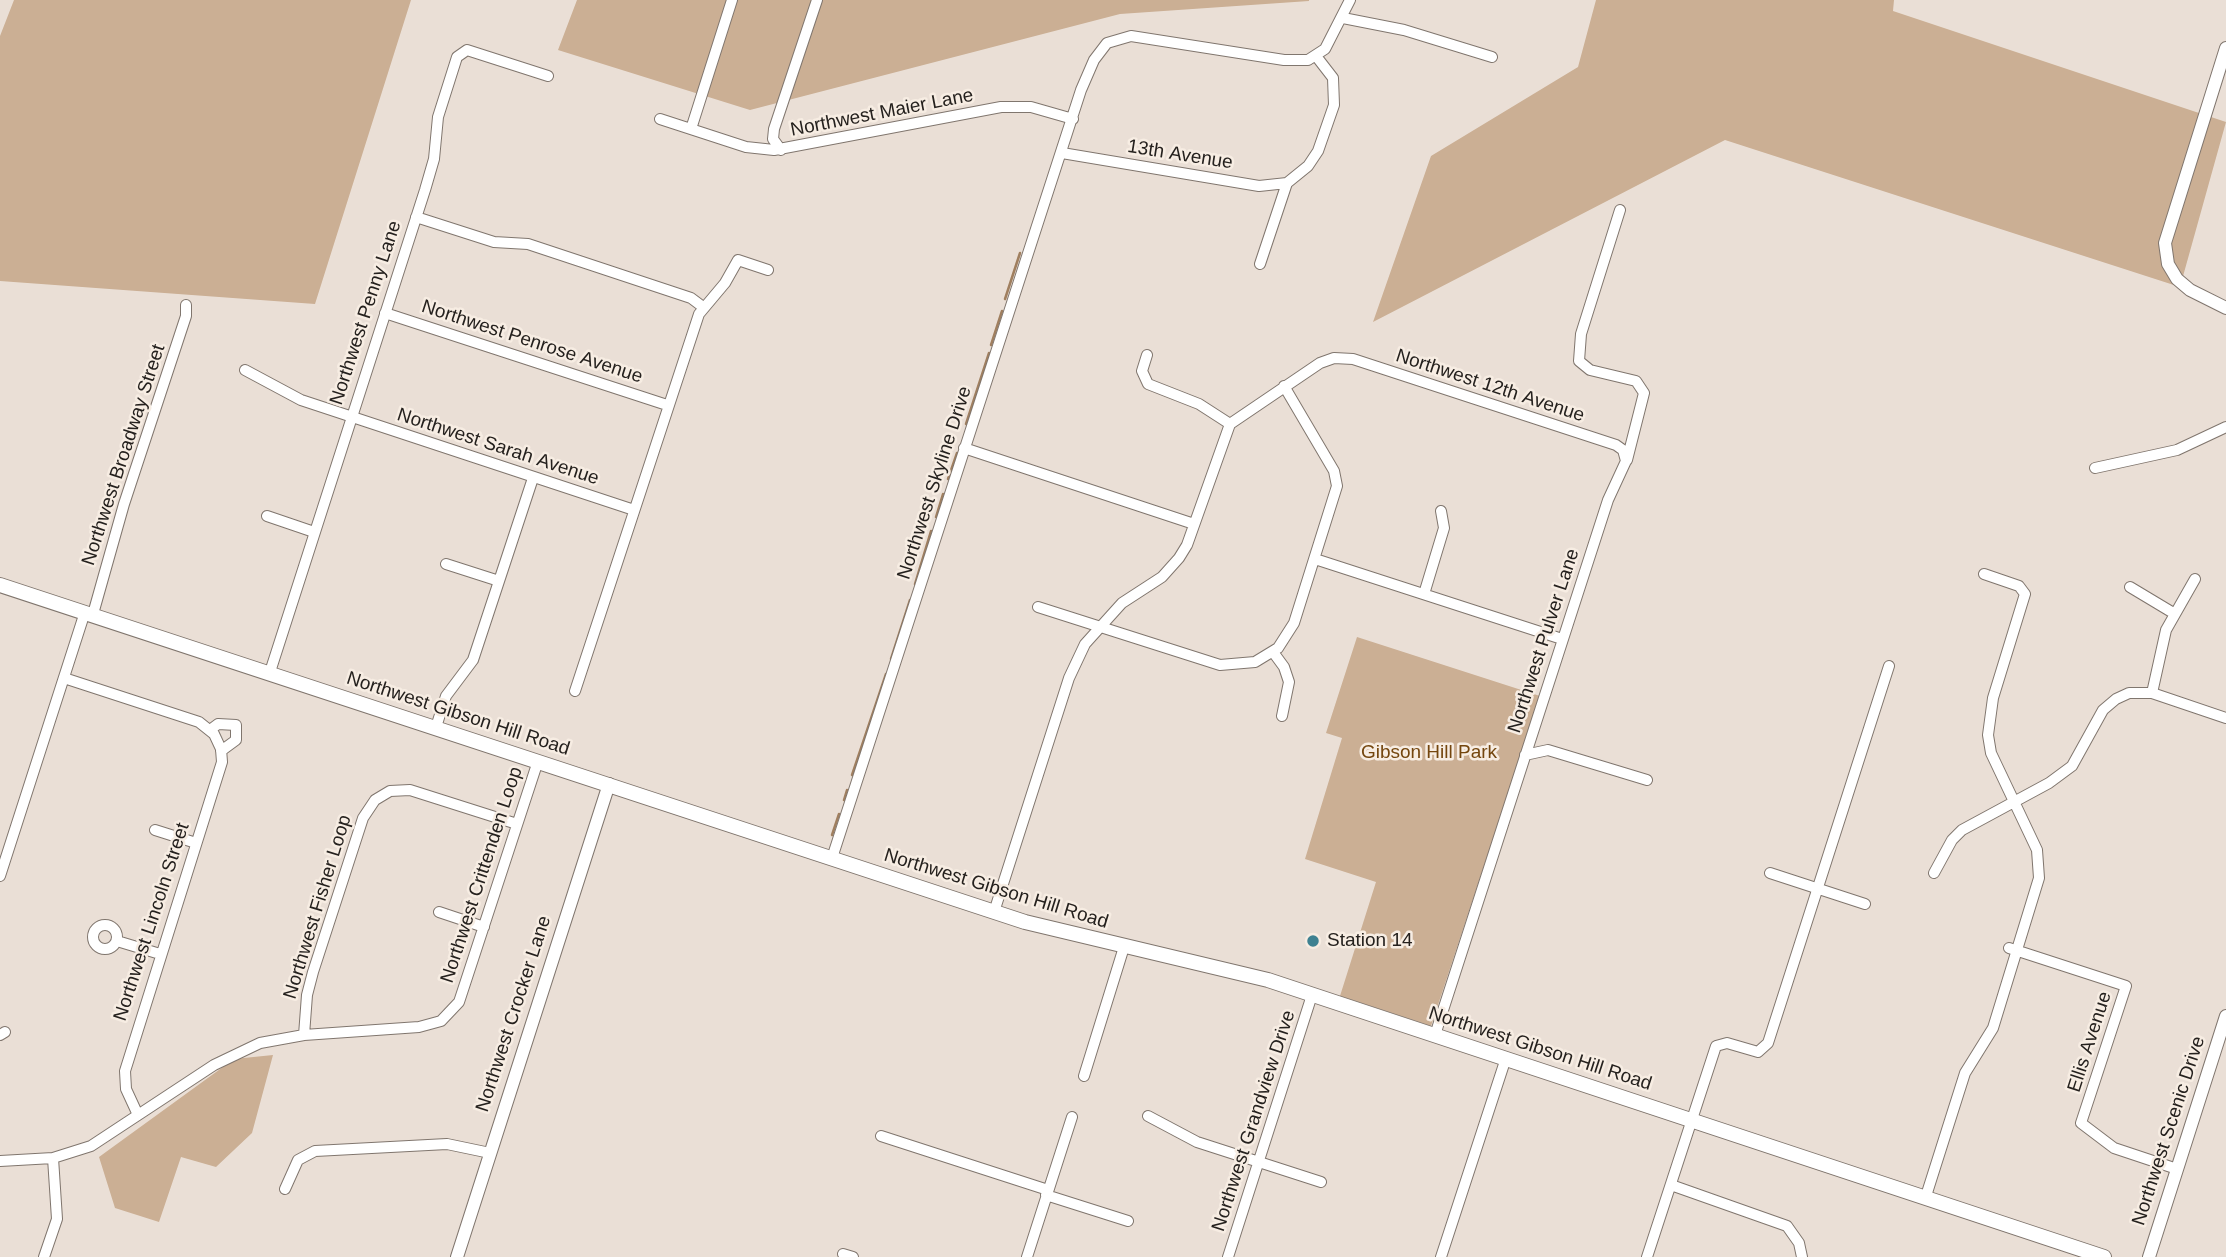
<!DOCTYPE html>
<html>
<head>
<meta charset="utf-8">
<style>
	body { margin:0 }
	canvas { display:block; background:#eadfd6 }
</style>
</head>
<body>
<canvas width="2226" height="1257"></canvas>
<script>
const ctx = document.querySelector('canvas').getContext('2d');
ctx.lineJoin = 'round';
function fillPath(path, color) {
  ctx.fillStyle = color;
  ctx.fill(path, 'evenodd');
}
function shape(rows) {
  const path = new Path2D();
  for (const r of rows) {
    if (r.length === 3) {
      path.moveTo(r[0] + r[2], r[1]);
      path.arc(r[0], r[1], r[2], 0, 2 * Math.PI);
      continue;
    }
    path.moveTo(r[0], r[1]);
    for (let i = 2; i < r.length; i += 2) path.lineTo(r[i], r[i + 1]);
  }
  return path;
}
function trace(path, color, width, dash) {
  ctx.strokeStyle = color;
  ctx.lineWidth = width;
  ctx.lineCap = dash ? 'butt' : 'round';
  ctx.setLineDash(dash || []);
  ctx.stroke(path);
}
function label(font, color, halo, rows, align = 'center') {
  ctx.font = font + ' Helvetica,sans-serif';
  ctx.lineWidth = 5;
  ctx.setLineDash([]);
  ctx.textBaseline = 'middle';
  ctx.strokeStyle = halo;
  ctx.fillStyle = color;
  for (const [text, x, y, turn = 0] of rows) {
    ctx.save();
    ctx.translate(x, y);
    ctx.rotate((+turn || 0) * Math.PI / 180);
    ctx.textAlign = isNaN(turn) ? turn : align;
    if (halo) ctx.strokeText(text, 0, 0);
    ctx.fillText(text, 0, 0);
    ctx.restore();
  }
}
const green = shape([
	[14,0,411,0,315,304,0,281,0,36],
	[577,0,1309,0,1309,1,1120,14,750,110,558,50],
	[1596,0,1894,0,1893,11,2226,122,2180,287,1725,140,1373,322,1431,156,1578,67],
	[1357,637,1540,696,1431,1026,1340,996,1376,882,1305,859,1342,738,1326,733],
	[273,1055,252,1133,216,1167,181,1157,159,1222,115,1208,99,1157,234,1059]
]);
const stream = shape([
	[1005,299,1020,253],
	[991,345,1002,311],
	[966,424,989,353],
	[948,479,957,453],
	[936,517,943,494],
	[915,584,931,531],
	[891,659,910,600],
	[852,775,886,674],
	[844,800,847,790],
	[832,835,839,814]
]);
const minor = shape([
	[1343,18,1404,30,1492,57],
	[660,119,746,147,774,150,1001,107,1031,107,1073,119],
	[691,129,732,0],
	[781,150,773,139,774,129,817,0],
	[1062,153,1259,186,1287,183,1308,166,1318,151,1334,105,1333,78,1316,56],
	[1620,210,1581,334,1579,361,1590,370,1636,381,1644,393,1627,460],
	[416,217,494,242,528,244,691,298,703,307],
	[1260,264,1287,183],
	[385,313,667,405],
	[1147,355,1142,371,1148,384,1199,404,1230,424],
	[245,370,301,400,634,510],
	[964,448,1194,524],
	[2095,468,2177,450,2226,427],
	[267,516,314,532],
	[1315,559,1562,639],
	[446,564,499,581],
	[2130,587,2175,614],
	[1424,594,1444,528,1441,511],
	[1038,607,1220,665,1255,662,1278,648,1294,623,1337,486,1334,471,1284,386],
	[93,614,124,504,186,316,186,305],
	[1273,652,1284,667,1289,682,1282,716],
	[270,672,425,190,434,159,438,117,457,57,467,50,548,76],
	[64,678,199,722,214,734,221,749,222,762,125,1071,126,1089,138,1115],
	[575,691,699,314,725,283,738,260,768,270],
	[2152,693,2166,630,2195,579],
	[436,727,446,696,473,660,533,478],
	[210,730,218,724,236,725,236,740,221,751],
	[1525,755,1548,750,1647,780],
	[155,830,196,843],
	[832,858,1081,90,1094,60,1107,43,1131,36,1284,60,1308,60,1325,49,1350,0],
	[1770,873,1865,904],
	[1934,873,1952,840,1962,830,2049,783,2072,766,2103,710,2116,699,2129,693,2152,693,2226,718],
	[0,876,85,612],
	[439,912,484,927],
	[994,912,1069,678,1085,644,1122,603,1162,577,1179,558,1187,545,1230,424,1320,363,1334,358,1353,359,1616,445,1623,450,1626,461,1608,500,1435,1035],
	[105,937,12],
	[117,941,160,954],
	[2009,948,2126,986,2081,1123,2114,1148,2177,1169],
	[0,1035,5,1032],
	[304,1035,307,995,313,972,363,818,375,800,390,791,410,790,517,824],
	[1084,1076,1124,947],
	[1148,1116,1197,1142,1321,1182],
	[881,1136,1048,1190],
	[0,1161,53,1158,91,1146,214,1065,260,1043,304,1035,419,1027,441,1021,459,1002,538,761],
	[1671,1185,1787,1226,1799,1243,1802,1257],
	[285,1189,298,1160,315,1151,447,1144,490,1153],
	[1046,1195,1128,1221],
	[1926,1196,1965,1073,1993,1028,2039,878,2037,850,1991,753,1988,735,1993,698,2025,594,2019,586,1984,574],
	[843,1254,853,1257],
	[44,1257,57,1219,53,1158],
	[1027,1257,1072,1117],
	[1228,1257,1312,995],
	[1441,1257,1506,1058],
	[1647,1257,1716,1046,1727,1043,1758,1052,1768,1043,1889,666]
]);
const tertiary = shape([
	[2226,48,2165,243,2168,264,2177,279,2190,290,2226,308],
	[457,1257,609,784],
	[2149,1257,2226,1016]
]);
const secondary = shape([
	[0,585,1025,922,1268,980,2104,1257]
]);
const markers = [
	[1313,941,7,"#3e8191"]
];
const streetNames = [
	["Northwest Maier Lane",882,113,-11],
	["13th Avenue",1180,155,9],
	["Northwest Penny Lane",366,313,-72],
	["Northwest Penrose Avenue",532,342,18],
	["Northwest 12th Avenue",1490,386,18],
	["Northwest Sarah Avenue",498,447,18],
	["Northwest Broadway Street",124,455,-72],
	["Northwest Skyline Drive",935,483,-72],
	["Northwest Pulver Lane",1544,641,-72],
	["Northwest Gibson Hill Road",458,714,18],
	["Northwest Crittenden Loop",482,875,-72],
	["Northwest Gibson Hill Road",996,889,17],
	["Northwest Fisher Loop",318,907,-73],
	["Northwest Lincoln Street",152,922,-72],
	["Northwest Crocker Lane",514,1014,-72],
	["Ellis Avenue",2090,1042,-72],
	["Northwest Gibson Hill Road",1540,1049,18],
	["Northwest Grandview Drive",1254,1121,-72],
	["Northwest Scenic Drive",2169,1131,-72]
];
const parkNames = [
	["Gibson Hill Park",1429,753]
];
const poiNames = [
	["Station 14",1327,941]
];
fillPath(green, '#cbaf94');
trace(stream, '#a07f5f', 2.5);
trace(minor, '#80766e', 12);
trace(tertiary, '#80766e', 14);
trace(secondary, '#80766e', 16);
trace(minor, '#fff', 10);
trace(tertiary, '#fff', 12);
trace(secondary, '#fff', 14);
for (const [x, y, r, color] of markers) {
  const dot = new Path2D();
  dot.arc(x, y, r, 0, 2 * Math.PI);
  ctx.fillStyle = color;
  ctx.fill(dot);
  trace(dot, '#f7ede3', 2.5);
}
label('19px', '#25211e', '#f7ede3', streetNames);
label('19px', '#74460e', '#f7ede3', parkNames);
label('19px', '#25211e', '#f7ede3', poiNames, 'left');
</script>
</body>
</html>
